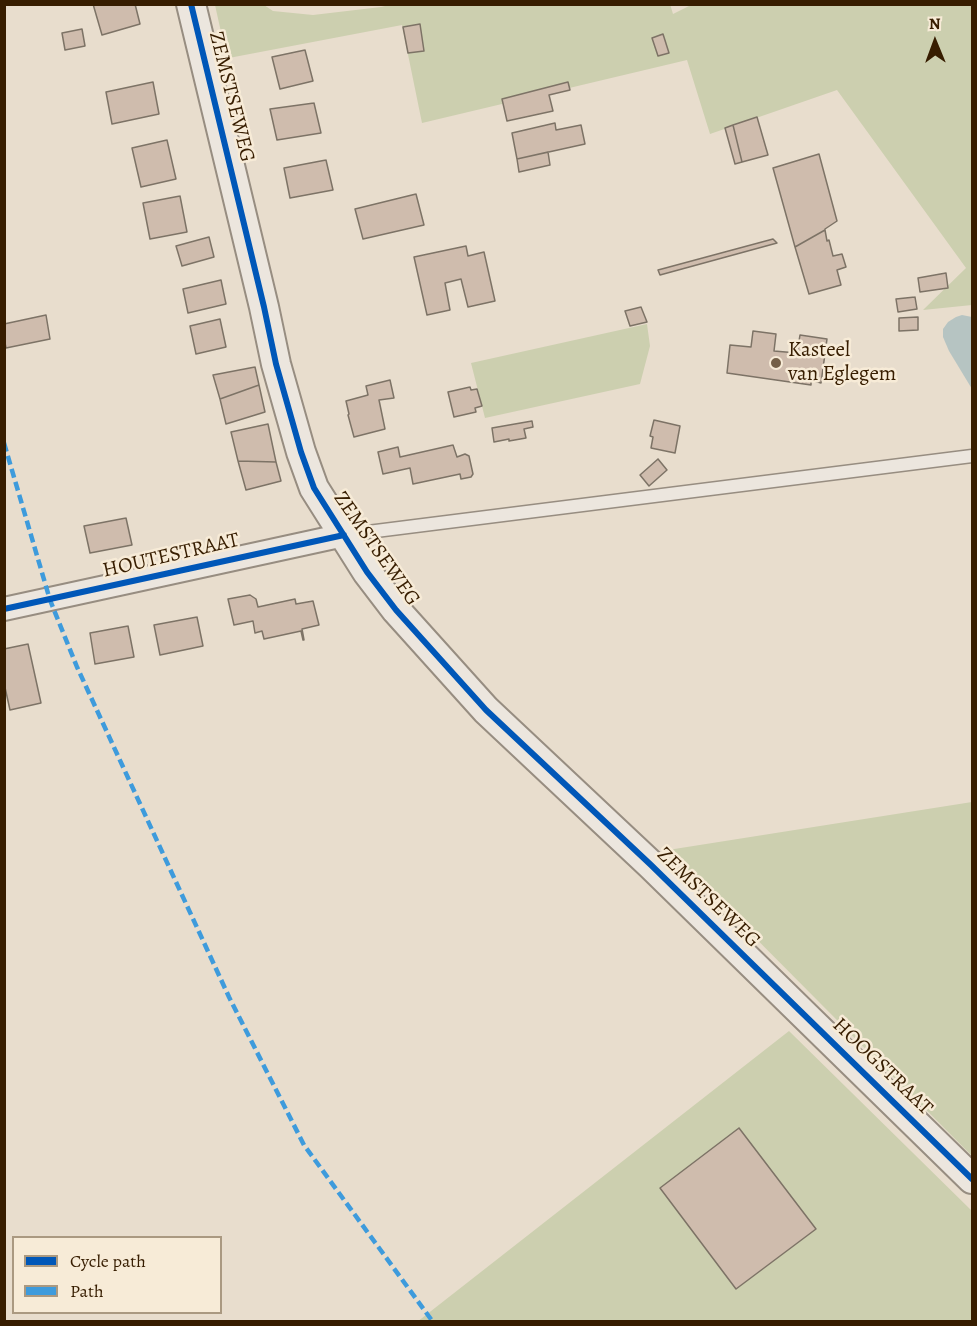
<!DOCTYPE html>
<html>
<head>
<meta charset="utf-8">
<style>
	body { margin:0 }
	#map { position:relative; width:977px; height:1326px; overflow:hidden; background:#e8ddcd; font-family:Alegreya,serif }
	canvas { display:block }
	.frame { position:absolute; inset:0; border:6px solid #371d00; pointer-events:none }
	.legend { position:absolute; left:12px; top:1236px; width:210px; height:78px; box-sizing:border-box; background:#f7ebd7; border:2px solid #aa9981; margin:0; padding:8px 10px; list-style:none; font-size:18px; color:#371d00 }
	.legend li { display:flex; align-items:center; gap:12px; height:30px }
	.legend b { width:30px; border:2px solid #aa9981 }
	.north { position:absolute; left:905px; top:12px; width:60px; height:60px; -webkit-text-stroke:4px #f7ebd7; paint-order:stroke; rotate:359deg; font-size:16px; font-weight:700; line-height:24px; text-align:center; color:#371d00 }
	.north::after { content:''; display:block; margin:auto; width:21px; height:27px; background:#371d00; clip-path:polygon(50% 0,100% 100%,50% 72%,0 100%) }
</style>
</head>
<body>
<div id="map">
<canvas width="977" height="1326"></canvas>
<div class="frame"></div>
<ul class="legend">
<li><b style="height:8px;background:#0057b8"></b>Cycle path</li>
<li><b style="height:8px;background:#3e9bdc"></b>Path</li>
</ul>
<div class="north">N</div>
</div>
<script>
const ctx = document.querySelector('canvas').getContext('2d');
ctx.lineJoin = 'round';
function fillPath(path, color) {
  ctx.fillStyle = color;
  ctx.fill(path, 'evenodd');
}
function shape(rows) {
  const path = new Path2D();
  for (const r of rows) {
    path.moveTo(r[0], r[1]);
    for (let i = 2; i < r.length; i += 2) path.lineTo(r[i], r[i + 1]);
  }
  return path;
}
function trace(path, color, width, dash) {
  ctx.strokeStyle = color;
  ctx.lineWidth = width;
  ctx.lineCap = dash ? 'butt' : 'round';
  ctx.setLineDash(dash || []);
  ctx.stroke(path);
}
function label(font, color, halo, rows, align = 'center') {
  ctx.font = font + ' Alegreya,serif';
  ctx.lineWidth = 5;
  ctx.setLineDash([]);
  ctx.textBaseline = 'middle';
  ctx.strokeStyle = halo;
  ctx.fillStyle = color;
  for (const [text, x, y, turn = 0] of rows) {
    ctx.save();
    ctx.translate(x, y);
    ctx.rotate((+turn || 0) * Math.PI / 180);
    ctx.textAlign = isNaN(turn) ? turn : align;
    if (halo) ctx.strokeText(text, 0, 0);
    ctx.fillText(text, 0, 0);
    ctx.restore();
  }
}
const green = shape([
	[393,4,670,4,673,14,693,4,972,5,972,305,923,310,966,268,837,90,710,134,687,60,422,123,402,25,234,57,227,59,215,5,264,5,273,11,313,15,381,7],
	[647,324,650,346,640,384,485,418,471,363],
	[972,802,972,1156,668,850],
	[789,1031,972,1211,972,1321,417,1322]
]);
const water = shape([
	[962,315,972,317,972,389,949,351,943,337,943,329,948,322,956,317]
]);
const building = shape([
	[93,4,135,4,140,24,102,35,93,4],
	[420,24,424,51,408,53,403,27,420,24],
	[82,29,85,46,65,50,62,33,82,29],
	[663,34,669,53,658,56,652,38,663,34],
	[305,50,313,81,280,89,272,57,305,50],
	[153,82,159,114,112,124,106,92,153,82],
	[568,82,570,90,549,95,553,111,507,121,502,99,568,82],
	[314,103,321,133,277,140,270,109,314,103],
	[757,117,768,155,742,162,733,125,757,117],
	[555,123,556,130,581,125,585,144,517,159,512,133,555,123],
	[733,125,742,162,735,164,725,128,733,125],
	[167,140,176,179,141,187,132,148,167,140],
	[548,152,550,165,519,172,517,159,548,152],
	[819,154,837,221,825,229,825,230,795,247,773,168,819,154],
	[326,160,333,190,290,198,284,168,326,160],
	[416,194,424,225,363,239,355,209,416,194],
	[180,196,187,232,150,239,143,203,180,196],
	[825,230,827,241,829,240,833,256,842,254,846,267,837,270,841,285,809,294,795,247,825,230],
	[209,237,214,257,182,266,176,246,209,237],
	[773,239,777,243,660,275,658,270,773,239],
	[466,246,468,256,484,252,495,301,468,307,461,279,445,283,450,310,427,315,414,257,466,246],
	[946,273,948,288,920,292,918,278,946,273],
	[221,280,226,304,188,313,183,289,221,280],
	[915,297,917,309,898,312,896,299,915,297],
	[641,307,647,322,630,326,625,311,641,307],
	[46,315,50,339,6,348,4,338,4,324,46,315],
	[918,317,918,330,899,331,899,318,918,317],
	[220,319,226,347,196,354,190,326,220,319],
	[753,331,776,334,774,351,797,353,800,335,827,339,821,383,811,380,811,385,727,373,730,345,751,347,753,331],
	[255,367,259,385,220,399,213,375,255,367],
	[390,380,394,398,379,400,385,429,354,437,348,415,349,414,346,401,368,395,366,386,390,380],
	[259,385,265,412,226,424,220,399,259,385],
	[470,387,471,390,477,389,482,406,475,408,476,412,454,417,448,392,470,387],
	[654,420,680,426,675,453,651,448,653,437,650,436,654,420],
	[532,421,533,427,524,429,526,438,509,441,509,439,494,442,492,428,532,421],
	[268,424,276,462,238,461,231,432,268,424],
	[453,445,457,457,465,454,469,456,473,474,471,477,461,479,460,474,413,484,410,468,383,474,378,452,398,447,400,457,453,445],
	[658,459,667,470,649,486,640,475,658,459],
	[238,461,276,462,281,481,246,490,238,461],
	[126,518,132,545,90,553,84,526,126,518],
	[250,595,256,599,258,607,295,599,296,604,313,601,319,625,302,629,304,640,303,640,301,631,264,639,262,631,255,633,253,621,234,625,228,599,250,595],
	[197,617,203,646,160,655,154,625,197,617],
	[128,626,134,657,95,664,90,633,128,626],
	[28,644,41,703,10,710,4,683,4,649,28,644],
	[739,1128,816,1229,736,1289,660,1188,739,1128]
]);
const service = shape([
	[344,535,972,456]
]);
const minor = shape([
	[4,609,344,535]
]);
const tertiary = shape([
	[191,4,264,307,276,364,301,452,314,488,367,572,396,610,486,710,651,865,972,1179]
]);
const quiet = shape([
	[4,443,50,600,77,667,229,997,304,1145,433,1322]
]);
const cycleway = shape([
	[191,4,264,307,276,364,301,452,314,488,367,572,396,610,486,710,651,865,972,1179],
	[4,609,344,535]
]);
const markers = [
	[776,363,6,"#756048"]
];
const streetNames = [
	["ZEMSTSEWEG",231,97,76],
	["ZEMSTSEWEG",376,549,55],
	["HOUTESTRAAT",171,556,-13],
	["ZEMSTSEWEG",708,898,44],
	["HOOGSTRAAT",882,1067,44]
];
const poiNames = [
	["Kasteel",788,351],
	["van Eglegem",788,375]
];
fillPath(green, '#cccfaf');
fillPath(water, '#b6c4c2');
fillPath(building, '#cfbcad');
trace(building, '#7d7366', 1.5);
trace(service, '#978d81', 15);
trace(minor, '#978d81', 26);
trace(tertiary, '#978d81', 32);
trace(service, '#ece6de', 12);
trace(minor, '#ece6de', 22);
trace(tertiary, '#ece6de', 28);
trace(quiet, '#3e9bdc', 4.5, [9, 4.5]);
trace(cycleway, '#0057b8', 6);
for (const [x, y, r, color] of markers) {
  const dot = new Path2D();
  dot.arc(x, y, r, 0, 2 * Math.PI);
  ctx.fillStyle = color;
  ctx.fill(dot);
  trace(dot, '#f7ebd7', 2);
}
label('21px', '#371d00', '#f7ebd7', streetNames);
label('21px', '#371d00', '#f7ebd7', poiNames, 'left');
</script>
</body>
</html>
